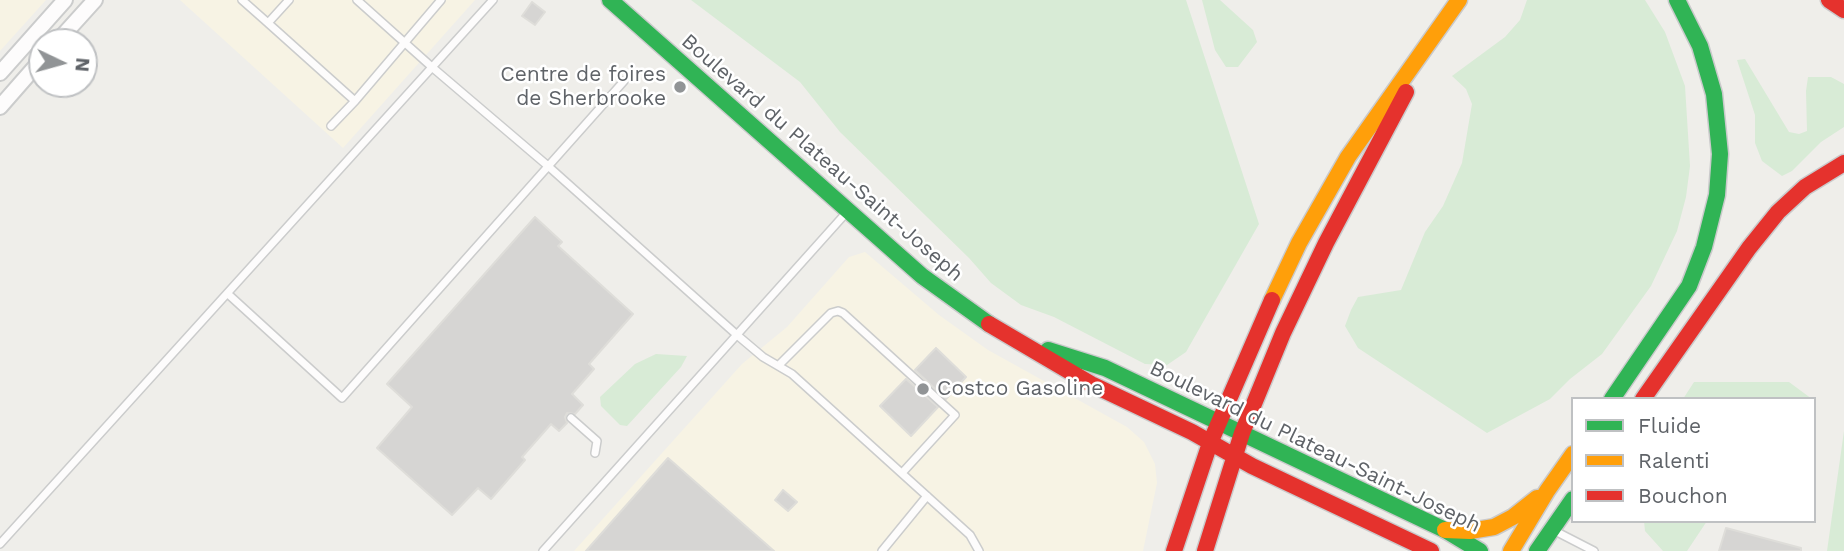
<!DOCTYPE html>
<html>
<head>
<meta charset="utf-8">
<style>
	body { margin:0 }
	#map { position:relative; width:1844px; height:551px; overflow:hidden; background:#efeeea; font-family:"Work Sans",sans-serif }
	canvas { display:block }
	.legend { position:absolute; left:1571px; top:397px; width:245px; height:126px; box-sizing:border-box; background:#fff; border:2px solid #bfc1c3; margin:0; padding:9px 12px; list-style:none; font-size:21px; color:#5f6368 }
	.legend li { display:flex; align-items:center; gap:14px; height:35px }
	.legend b { width:35px; border:2px solid #bfc1c3 }
	.north { position:absolute; left:28px; top:28px; width:70px; height:70px; box-sizing:border-box; background:#fff; border:2px solid #bfc1c3; border-radius:50%; rotate:95deg; font-size:19px; font-weight:700; line-height:28px; text-align:center; color:#5f6368 }
	.north::after { content:''; display:block; margin:auto; width:24px; height:32px; background:#919496; clip-path:polygon(50% 0,100% 100%,50% 72%,0 100%) }
</style>
</head>
<body>
<div id="map">
<canvas width="1844" height="551"></canvas>
<ul class="legend">
<li><b style="height:9px;background:#30b455"></b>Fluide</li>
<li><b style="height:9px;background:#ff9f0a"></b>Ralenti</li>
<li><b style="height:9px;background:#e5322d"></b>Bouchon</li>
</ul>
<div class="north">N</div>
</div>
<script>
const ctx = document.querySelector('canvas').getContext('2d');
ctx.lineJoin = 'round';
function fillPath(path, color) {
  ctx.fillStyle = color;
  ctx.fill(path, 'evenodd');
}
function shape(rows) {
  const path = new Path2D();
  for (const r of rows) {
    path.moveTo(r[0], r[1]);
    for (let i = 2; i < r.length; i += 2) path.lineTo(r[i], r[i + 1]);
  }
  return path;
}
function trace(path, color, width, dash) {
  ctx.strokeStyle = color;
  ctx.lineWidth = width;
  ctx.lineCap = dash ? 'butt' : 'round';
  ctx.setLineDash(dash || []);
  ctx.stroke(path);
}
function label(font, color, halo, rows, align = 'center') {
  ctx.font = font + ' "Work Sans",sans-serif';
  ctx.lineWidth = 5;
  ctx.setLineDash([]);
  ctx.textBaseline = 'middle';
  ctx.strokeStyle = halo;
  ctx.fillStyle = color;
  for (const [text, x, y, turn = 0] of rows) {
    ctx.save();
    ctx.translate(x, y);
    ctx.rotate((+turn || 0) * Math.PI / 180);
    ctx.textAlign = isNaN(turn) ? turn : align;
    if (halo) ctx.strokeText(text, 0, 0);
    ctx.fillText(text, 0, 0);
    ctx.restore();
  }
}
const commercial = shape([
	[0,0,46,0,0,51],
	[180,0,475,0,343,148],
	[865,252,939,315,988,350,1127,427,1144,442,1155,464,1157,483,1143,551,574,551,742,364,787,327,849,257]
]);
const green = shape([
	[691,0,1186,0,1259,224,1186,352,1167,365,1145,364,1054,317,1021,305,991,283,969,258,840,132,800,82],
	[1202,0,1220,0,1253,30,1257,42,1238,67,1226,67,1215,50],
	[1527,0,1645,0,1665,32,1685,86,1690,166,1686,197,1677,231,1651,286,1602,354,1570,379,1550,399,1487,433,1358,348,1345,326,1351,310,1358,297,1401,290,1425,232,1443,206,1462,163,1472,104,1466,89,1452,76,1505,37,1520,20],
	[1745,59,1789,132,1799,134,1807,131,1806,91,1808,77,1831,77,1844,84,1844,127,1821,142,1792,171,1782,176,1762,161,1755,143,1755,115,1737,60],
	[656,354,687,356,681,367,627,426,620,425,601,406,600,397,635,364],
	[1694,382,1789,382,1812,399,1683,399],
	[1844,431,1844,551,1827,551,1829,537],
	[1644,521,1707,521,1687,551,1663,551,1645,531]
]);
const building = shape([
	[532,2,545,12,535,25,522,16,532,2],
	[535,217,562,242,558,246,633,314,589,364,594,369,572,394,583,405,575,414,567,413,565,417,567,423,559,431,551,424,522,457,525,460,491,499,478,488,452,515,377,448,412,407,387,384,535,217],
	[936,348,966,377,946,399,915,370,936,348],
	[906,379,938,407,911,436,880,406,906,379],
	[668,458,774,551,586,551,668,458],
	[783,490,797,502,788,511,775,500,783,490],
	[1726,528,1801,548,1801,551,1719,551,1726,528]
]);
const lane = shape([
	[242,0,268,23],
	[289,0,268,23,355,101,441,0],
	[357,0,433,68,548,166,737,335,763,357,792,374,970,535,979,551],
	[331,126,355,101],
	[228,294,342,398,624,81],
	[779,365,831,313,838,311,843,313,955,415,902,473],
	[571,418,597,441,595,453],
	[1557,532,1594,551],
	[0,544,493,0],
	[543,551,846,213],
	[882,551,927,496]
]);
const street = shape([
	[57,42,95,0],
	[0,73,65,0],
	[0,107,42,59]
]);
const fast = shape([
	[610,0,922,276,989,324],
	[1048,350,1105,368,1445,530,1480,551],
	[1612,399,1689,286,1704,247,1717,195,1720,154,1714,94,1700,46,1677,0],
	[1537,551,1573,499]
]);
const slow = shape([
	[1272,300,1299,243,1348,157,1459,0],
	[1445,530,1470,531,1494,527,1513,517,1537,498],
	[1511,551,1547,491,1573,454]
]);
const jam = shape([
	[1829,0,1844,10],
	[989,324,1091,384,1192,432,1252,466,1431,551],
	[1643,399,1749,248,1778,212,1805,187,1844,163],
	[1174,551,1210,443,1272,300],
	[1205,551,1242,433,1283,333,1326,243,1406,92]
]);
const markers = [
	[680,87,7,"#919496"],
	[923,389,7,"#919496"]
];
const poiNames = [
	["Centre de foires",666,75],
	["de Sherbrooke",666,99],
	["Costco Gasoline",937,389,"left"]
];
const streetNames = [
	["Boulevard du Plateau-Saint-Joseph",822,158,41],
	["Boulevard du Plateau-Saint-Joseph",1315,447,26]
];
fillPath(commercial, '#f7f3e4');
fillPath(green, '#d8ebd6');
fillPath(building, '#d6d5d3');
trace(building, '#deddd9', 2);
trace(lane, '#cbcccc', 10);
trace(street, '#cbcccc', 18);
trace(fast, '#cacacb', 19);
trace(slow, '#cacacb', 19);
trace(jam, '#cacacb', 19);
trace(lane, '#fdfcfc', 7);
trace(street, '#fdfcfc', 14);
trace(fast, '#30b455', 16);
trace(slow, '#ff9f0a', 16);
trace(jam, '#e5322d', 16);
for (const [x, y, r, color] of markers) {
  const dot = new Path2D();
  dot.arc(x, y, r, 0, 2 * Math.PI);
  ctx.fillStyle = color;
  ctx.fill(dot);
  trace(dot, '#fff', 2.5);
}
label('21px', '#5f6368', '#fff', poiNames, 'right');
label('21px', '#5f6368', '#fff', streetNames);
</script>
</body>
</html>
